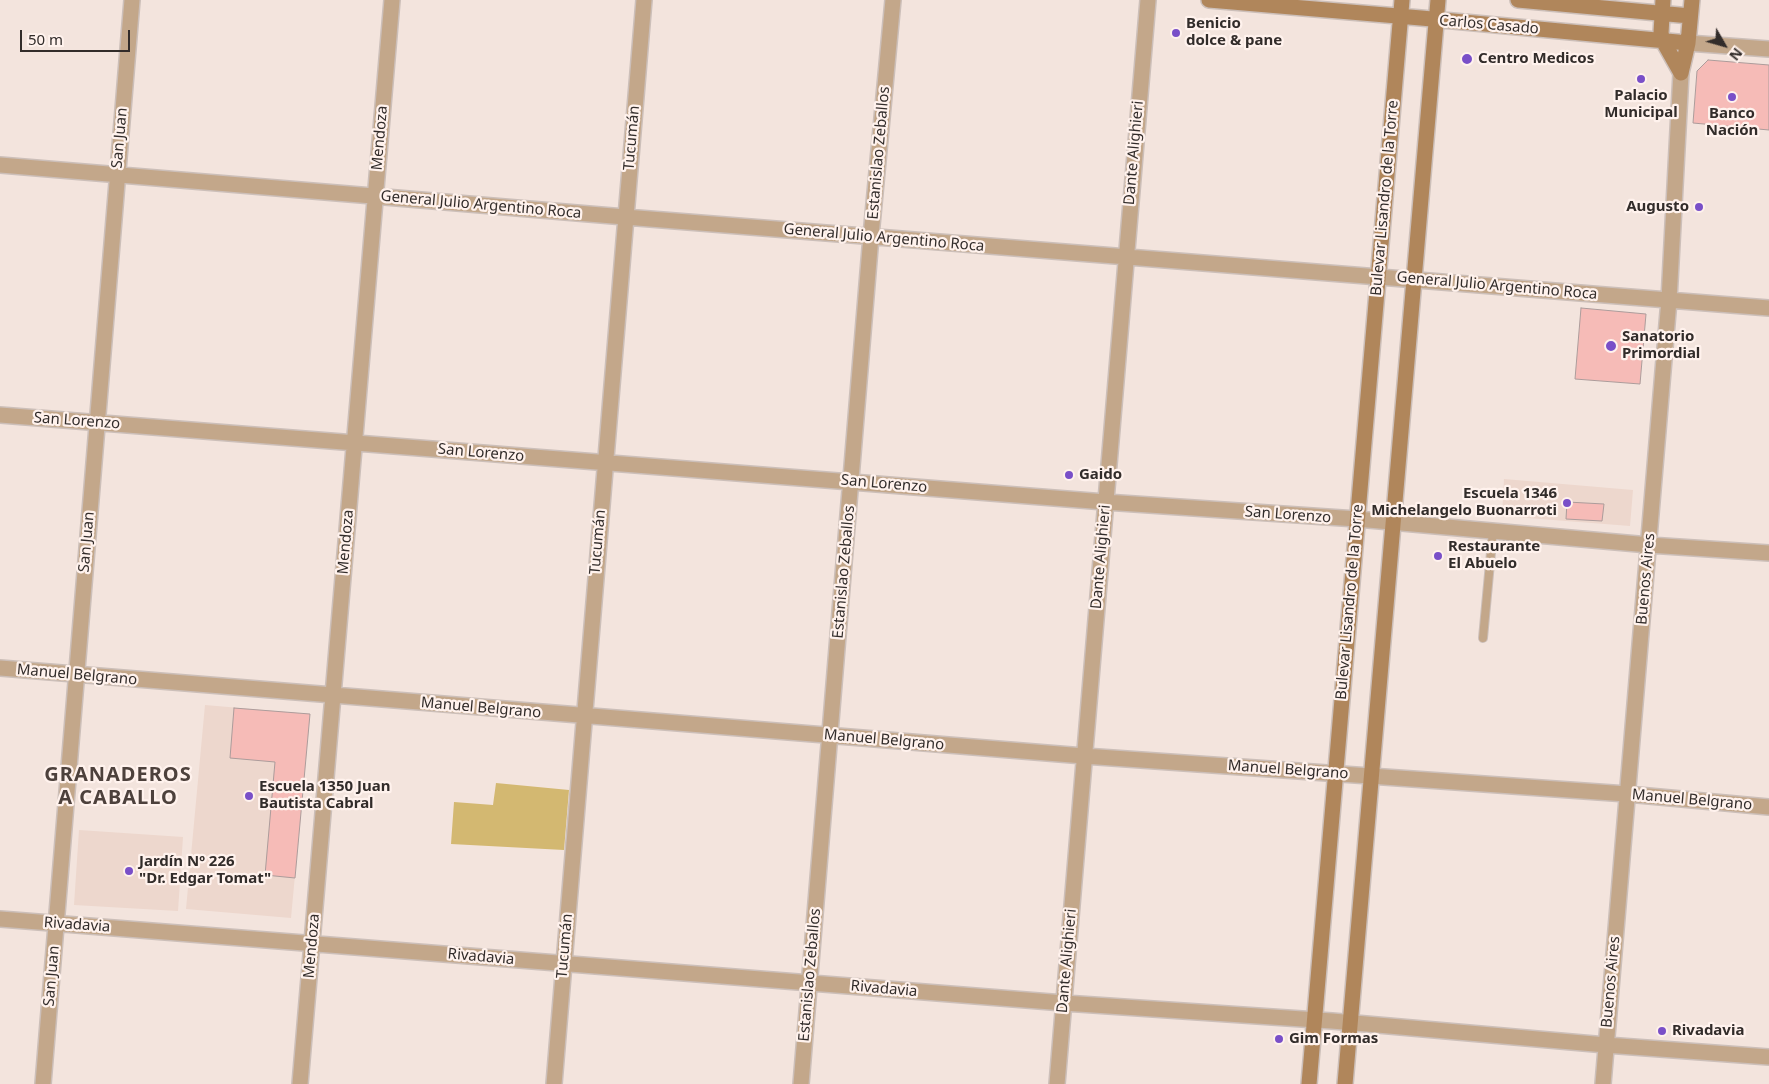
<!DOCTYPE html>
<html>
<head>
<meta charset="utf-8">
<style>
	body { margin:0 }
	#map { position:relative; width:1769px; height:1084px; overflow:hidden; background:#f3e4dd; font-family:"Noto Sans",sans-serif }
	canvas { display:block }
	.north { position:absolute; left:1699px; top:20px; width:50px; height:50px; -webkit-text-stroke:4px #fff2ed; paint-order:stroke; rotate:128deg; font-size:14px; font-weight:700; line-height:20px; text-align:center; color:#322c2a }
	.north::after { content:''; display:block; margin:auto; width:18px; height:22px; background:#322c2a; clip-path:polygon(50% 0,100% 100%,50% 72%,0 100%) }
	.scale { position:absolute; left:20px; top:30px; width:110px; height:22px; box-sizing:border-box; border:2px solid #322c2a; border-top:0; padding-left:6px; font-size:15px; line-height:18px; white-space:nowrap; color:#322c2a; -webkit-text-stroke:4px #fff2ed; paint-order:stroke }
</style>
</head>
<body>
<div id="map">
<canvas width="1769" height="1084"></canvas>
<div class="north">N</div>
<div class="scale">50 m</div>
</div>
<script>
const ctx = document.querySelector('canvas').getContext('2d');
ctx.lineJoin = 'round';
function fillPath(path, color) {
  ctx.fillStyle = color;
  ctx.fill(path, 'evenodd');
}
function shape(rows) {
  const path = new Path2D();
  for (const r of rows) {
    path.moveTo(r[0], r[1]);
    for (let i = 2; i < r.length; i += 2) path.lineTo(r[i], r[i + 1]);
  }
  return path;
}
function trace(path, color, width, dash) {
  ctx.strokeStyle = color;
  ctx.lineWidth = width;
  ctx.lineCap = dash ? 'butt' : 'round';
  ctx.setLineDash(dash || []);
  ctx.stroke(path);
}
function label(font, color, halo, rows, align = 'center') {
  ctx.font = font + ' "Noto Sans",sans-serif';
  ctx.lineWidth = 4.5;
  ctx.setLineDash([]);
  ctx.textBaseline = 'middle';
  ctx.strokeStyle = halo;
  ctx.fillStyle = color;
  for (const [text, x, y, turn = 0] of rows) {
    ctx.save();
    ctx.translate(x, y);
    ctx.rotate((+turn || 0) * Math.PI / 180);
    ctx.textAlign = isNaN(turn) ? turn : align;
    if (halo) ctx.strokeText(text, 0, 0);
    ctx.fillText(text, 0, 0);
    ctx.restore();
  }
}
const built = shape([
	[1504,479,1633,490,1630,526,1502,516],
	[205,705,310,714,291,918,186,909],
	[79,830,183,837,178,911,74,905]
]);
const green = shape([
	[496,783,569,790,564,850,451,844,454,802,493,805]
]);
const building = shape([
	[1708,60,1769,65,1769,130,1693,123,1697,71,1708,60],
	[1581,308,1646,314,1640,384,1575,379,1581,308],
	[1567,502,1604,504,1602,521,1566,519,1567,502],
	[234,708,310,714,295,878,265,875,275,762,230,758,234,708]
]);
const lane = shape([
	[1483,638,1493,531]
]);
const street = shape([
	[1688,43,1769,49],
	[0,165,625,217,1769,308],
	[0,415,1105,502,1357,519,1649,545,1769,553],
	[0,668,1084,756,1627,794,1769,807],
	[0,919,1064,1003,1332,1021,1606,1045,1769,1057],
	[43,1084,132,0],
	[300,1084,392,0],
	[554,1084,644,0],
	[801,1084,871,236,893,0],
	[1057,1084,1148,0],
	[1603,1084,1669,300,1681,73]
]);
const secondary = shape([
	[1209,0,1421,18,1688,43],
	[1518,0,1690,16],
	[1663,0,1661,33,1663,41,1681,73],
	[1681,73,1688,43,1692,0],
	[1309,1084,1402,0],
	[1345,1084,1438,0]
]);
const markers = [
	[1176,33,5,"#794fc8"],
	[1467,59,6,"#794fc8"],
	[1641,79,5,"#794fc8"],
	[1732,97,5,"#794fc8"],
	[1699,207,5,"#794fc8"],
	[1611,346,6,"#794fc8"],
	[1069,475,5,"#794fc8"],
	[1567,503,5,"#794fc8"],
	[1438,556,5,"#794fc8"],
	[249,796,5,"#794fc8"],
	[129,871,5,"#794fc8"],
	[1662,1031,5,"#794fc8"],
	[1279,1039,5,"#794fc8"]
];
const poiNames = [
	["Benicio",1186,24],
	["dolce & pane",1186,41],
	["Centro Medicos",1478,59],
	["Palacio",1641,96,"center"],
	["Municipal",1641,113,"center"],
	["Banco",1732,114,"center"],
	["Nación",1732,131,"center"],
	["Augusto",1689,207,"right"],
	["Sanatorio",1622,337],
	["Primordial",1622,354],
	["Gaido",1079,475],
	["Escuela 1346",1557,494,"right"],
	["Michelangelo Buonarroti",1557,511,"right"],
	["Restaurante",1448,547],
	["El Abuelo",1448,564],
	["Escuela 1350 Juan",259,787],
	["Bautista Cabral",259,804],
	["Jardín Nº 226",139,862],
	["\"Dr. Edgar Tomat\"",139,879],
	["Rivadavia",1672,1031],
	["Gim Formas",1289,1039]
];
const streetNames = [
	["Carlos Casado",1489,25,5],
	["San Juan",120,138,-85],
	["Mendoza",380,138,-85],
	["Tucumán",632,138,-85],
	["Estanislao Zeballos",879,153,-85],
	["Dante Alighieri",1134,153,-85],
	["Bulevar Lisandro de la Torre",1385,198,-85],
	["General Julio Argentino Roca",481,205,5],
	["General Julio Argentino Roca",884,238,5],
	["General Julio Argentino Roca",1497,286,5],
	["San Lorenzo",77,421,4],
	["San Lorenzo",481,453,5],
	["San Lorenzo",884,484,5],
	["San Lorenzo",1288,515,4],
	["San Juan",87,542,-85],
	["Mendoza",346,542,-85],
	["Tucumán",598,542,-85],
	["Dante Alighieri",1101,557,-85],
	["Estanislao Zeballos",844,572,-85],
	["Buenos Aires",1646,579,-85],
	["Bulevar Lisandro de la Torre",1350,602,-85],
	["Manuel Belgrano",77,675,5],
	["Manuel Belgrano",481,708,5],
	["Manuel Belgrano",884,740,5],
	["Manuel Belgrano",1288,770,4],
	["Manuel Belgrano",1692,800,5],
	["Rivadavia",77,925,4],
	["Mendoza",312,946,-85],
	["Tucumán",565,946,-85],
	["Rivadavia",481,957,5],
	["Dante Alighieri",1067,961,-85],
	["Estanislao Zeballos",810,975,-85],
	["San Juan",52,976,-85],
	["Buenos Aires",1611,982,-85],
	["Rivadavia",884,989,5]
];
const districtNames = [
	["GRANADEROS",118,775],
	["A CABALLO",118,798]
];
fillPath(built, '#edd7cd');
fillPath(green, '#d3b871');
fillPath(building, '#f6bbb7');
trace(building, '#ac9c9b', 1);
trace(lane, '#ccbfb9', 10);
trace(street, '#ccbfb9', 18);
trace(secondary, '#ccbfb9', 18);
trace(lane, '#c3a78a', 8);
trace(street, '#c3a78a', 15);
trace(secondary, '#b0865b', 15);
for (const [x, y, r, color] of markers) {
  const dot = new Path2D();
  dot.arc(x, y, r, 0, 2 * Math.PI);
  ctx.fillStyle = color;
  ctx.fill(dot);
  trace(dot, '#fff2ed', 2);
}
label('bold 15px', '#322c2a', '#fff2ed', poiNames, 'left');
label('15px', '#322c2a', '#fff2ed', streetNames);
ctx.letterSpacing = '1px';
label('bold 20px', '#4d413c', '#fff2ed', districtNames);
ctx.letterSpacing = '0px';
</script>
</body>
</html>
